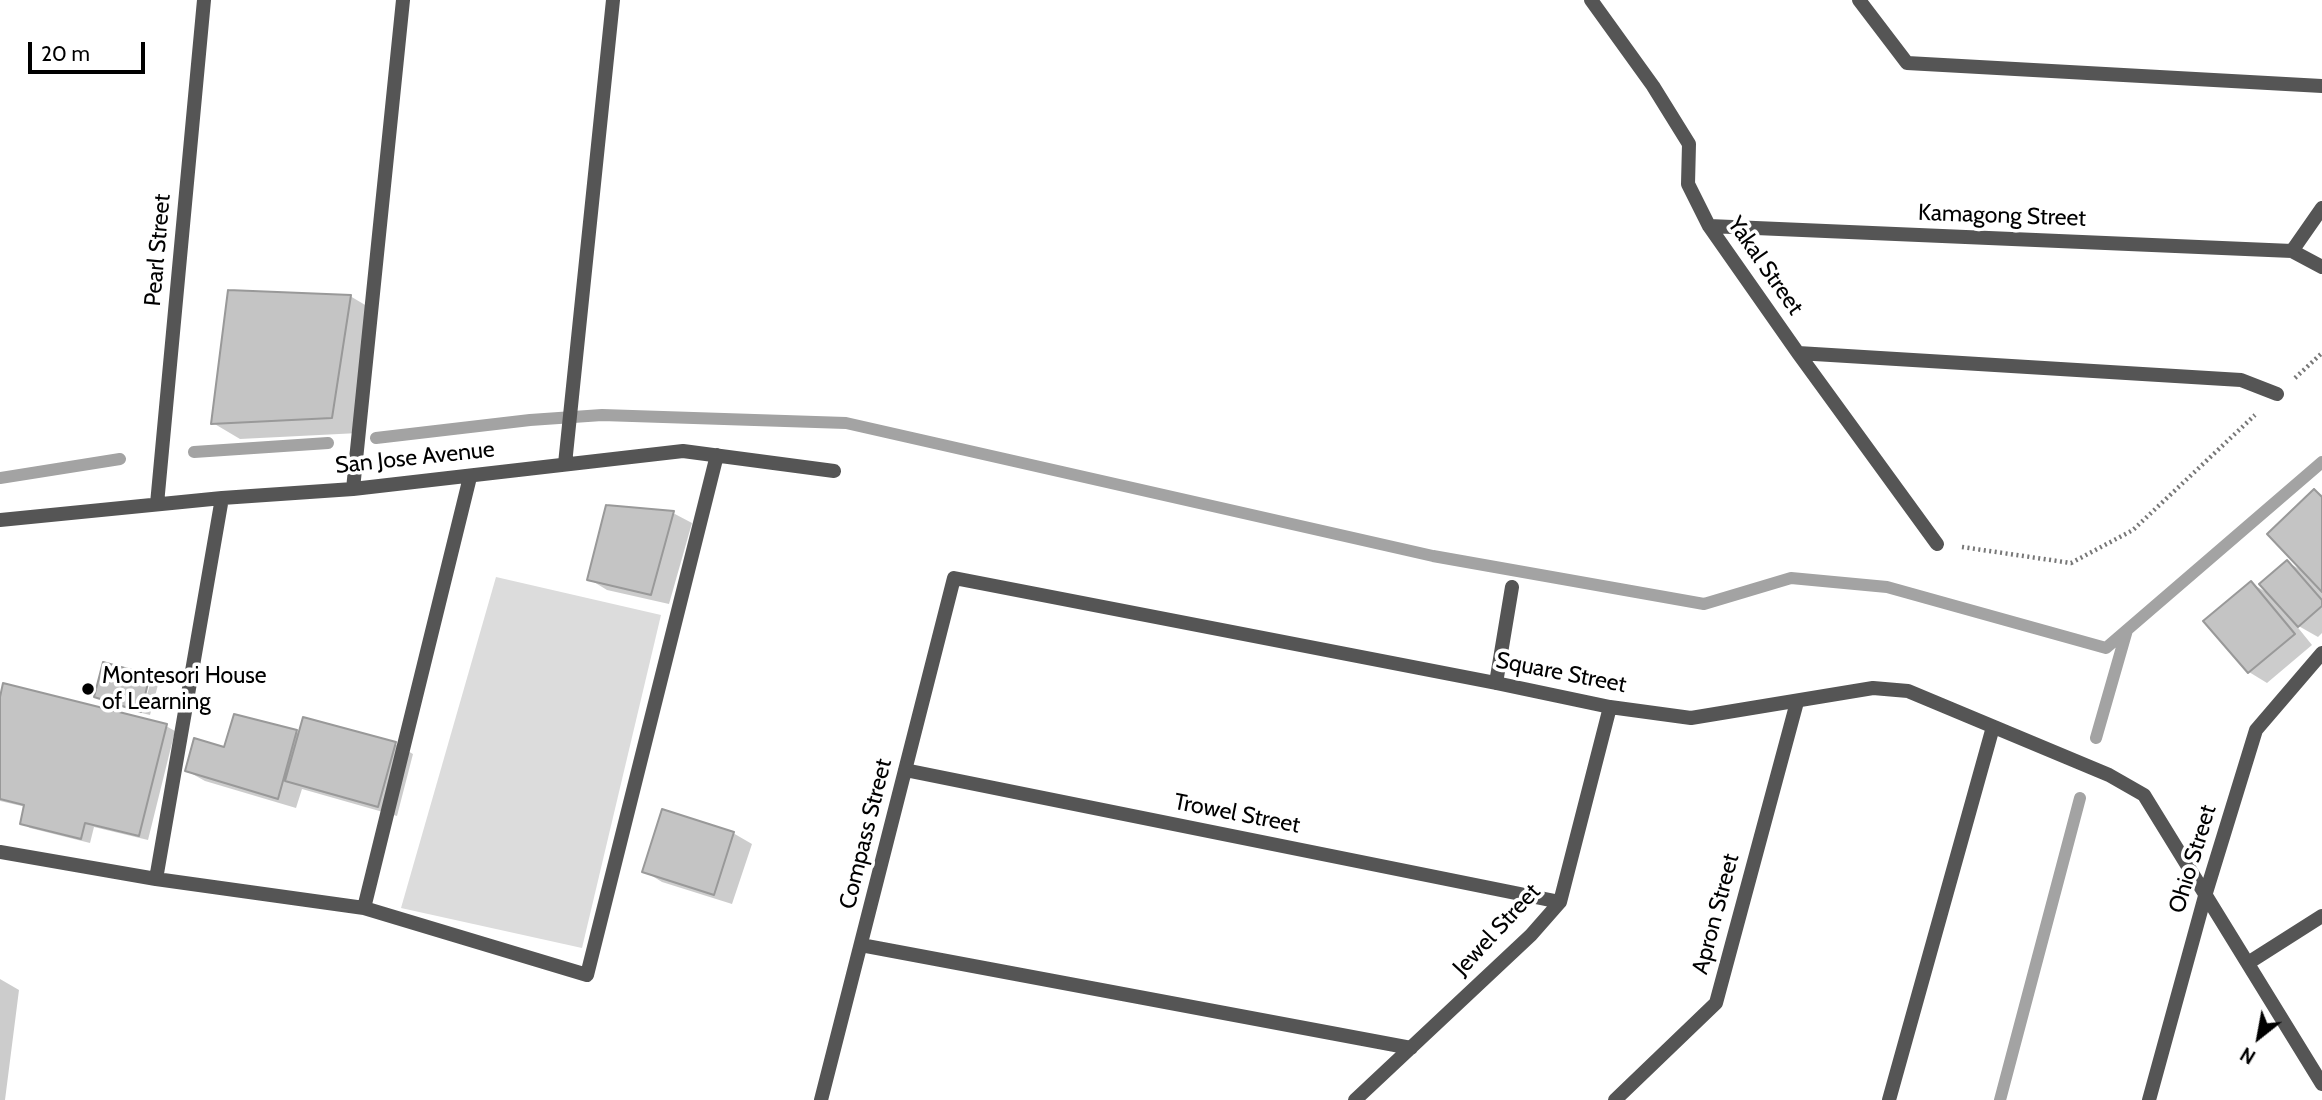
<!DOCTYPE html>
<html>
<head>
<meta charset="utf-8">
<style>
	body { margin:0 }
	#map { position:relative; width:2322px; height:1100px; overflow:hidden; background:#fff; font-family:Cabin,sans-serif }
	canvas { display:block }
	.north { position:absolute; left:2224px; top:1002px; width:70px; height:70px; -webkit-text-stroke:5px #fff; paint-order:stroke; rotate:211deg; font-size:19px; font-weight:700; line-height:28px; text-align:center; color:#000 }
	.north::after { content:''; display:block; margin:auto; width:24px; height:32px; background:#000; clip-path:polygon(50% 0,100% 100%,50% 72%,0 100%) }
	.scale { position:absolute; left:28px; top:42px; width:117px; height:32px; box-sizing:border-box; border:4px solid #000; border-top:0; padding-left:9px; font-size:21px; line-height:24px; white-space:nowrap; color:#000; -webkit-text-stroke:5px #fff; paint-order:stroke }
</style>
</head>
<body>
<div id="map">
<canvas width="2322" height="1100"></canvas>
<div class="north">N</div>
<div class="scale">20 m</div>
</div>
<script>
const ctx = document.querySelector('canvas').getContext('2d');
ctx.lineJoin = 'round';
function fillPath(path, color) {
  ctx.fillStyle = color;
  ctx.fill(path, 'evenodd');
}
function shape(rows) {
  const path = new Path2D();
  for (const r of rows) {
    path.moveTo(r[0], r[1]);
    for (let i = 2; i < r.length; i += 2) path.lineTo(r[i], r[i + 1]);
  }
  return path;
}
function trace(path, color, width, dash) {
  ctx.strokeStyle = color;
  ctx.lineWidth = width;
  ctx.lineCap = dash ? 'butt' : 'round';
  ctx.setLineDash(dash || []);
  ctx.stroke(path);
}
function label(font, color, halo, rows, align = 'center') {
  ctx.font = font + ' Cabin,sans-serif';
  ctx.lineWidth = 7;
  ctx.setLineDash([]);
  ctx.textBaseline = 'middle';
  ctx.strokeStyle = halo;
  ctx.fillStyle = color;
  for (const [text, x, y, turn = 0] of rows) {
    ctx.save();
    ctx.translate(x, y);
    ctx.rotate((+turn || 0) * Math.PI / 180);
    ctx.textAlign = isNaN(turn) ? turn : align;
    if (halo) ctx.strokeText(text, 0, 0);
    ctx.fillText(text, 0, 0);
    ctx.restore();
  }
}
const green = shape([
	[496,577,661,615,582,948,401,908]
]);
const shadow = shape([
	[350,296,377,312,359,433,240,439,213,423],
	[2315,491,2322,495,2322,633,2318,637,2295,624,2312,645,2267,683,2249,672,2251,583,2269,594,2287,562,2303,571],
	[673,513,692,523,669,604,607,590,589,579],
	[148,676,139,712,105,702,96,697],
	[152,677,159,681,150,715,142,713],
	[0,705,166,726,175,731,148,840,94,827,90,843,30,828,22,823,26,807,0,801],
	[296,732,300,734,395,744,413,754,397,816,302,789,296,808,205,781,187,771,226,749],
	[733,833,752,844,732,904,662,882,644,871],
	[0,979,19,990,5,1100,0,1100]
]);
const stream = shape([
	[376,438,530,420,602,415,846,423,1433,556,1704,604,1791,578,1887,587,2106,648,2322,462],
	[194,452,328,443],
	[0,478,120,459],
	[2096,738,2127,630],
	[2000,1100,2080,798]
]);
const building = shape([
	[228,290,351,295,332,418,211,424,228,290],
	[2314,489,2322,497,2322,592,2267,534,2314,489],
	[606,505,674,511,651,595,587,580,606,505],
	[2287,560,2322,600,2322,606,2298,627,2259,584,2287,560],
	[2251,581,2295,634,2248,673,2203,621,2251,581],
	[103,662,150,675,141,712,94,697,103,662],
	[3,683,167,724,139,836,85,823,81,839,20,824,24,805,0,799,0,697,3,683],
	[234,714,297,730,278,799,185,771,194,738,224,747,234,714],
	[303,717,396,742,378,807,285,781,303,717],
	[662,809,734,832,714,895,642,872,662,809]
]);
const path = shape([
	[2295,378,2322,353],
	[1962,547,2071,563,2133,530,2255,415]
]);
const minor = shape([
	[1591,0,1653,86,1689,144,1688,184,1709,226,1798,353,1937,544],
	[1859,0,1907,63,2322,86],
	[1709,226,2292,251,2322,267],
	[2292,251,2322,208],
	[1798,353,2241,380,2277,394],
	[565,464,613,0],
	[353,489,403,0],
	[157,504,204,0],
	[0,520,222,498,353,489,683,451,834,471],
	[1496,683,1512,587],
	[905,770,1560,902],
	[0,852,156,879,364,908,587,975,717,455],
	[156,879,222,498],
	[364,908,470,477],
	[861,945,1411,1048],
	[2248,963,2322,916],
	[821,1100,954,578,1496,683,1610,707,1691,718,1873,688,1908,691,2109,775,2144,795,2322,1084],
	[1355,1100,1531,935,1560,902,1610,707],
	[1615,1100,1716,1003,1797,702],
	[1889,1100,1993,727],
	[2149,1100,2205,896,2256,730,2322,653]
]);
const markers = [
	[88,689,7,"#000"]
];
const streetNames = [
	["Kamagong Street",2002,216,2],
	["Pearl Street",158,250,-85],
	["Yakal Street",1765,266,55],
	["San Jose Avenue",415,458,-6],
	["Square Street",1561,673,11],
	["Trowel Street",1237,814,11],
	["Compass Street",866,834,-76],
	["Ohio Street",2193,859,-73],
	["Apron Street",1716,914,-75],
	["Jewel Street",1497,930,-47]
];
const poiNames = [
	["Montesori House",102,676],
	["of Learning",102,702]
];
fillPath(green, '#dcdcdc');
fillPath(shadow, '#0003');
trace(stream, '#a3a3a3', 12);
fillPath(building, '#c4c4c4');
trace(building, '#999', 2);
trace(path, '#777', 4.5, [2, 3.5]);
trace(minor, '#555', 14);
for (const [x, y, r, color] of markers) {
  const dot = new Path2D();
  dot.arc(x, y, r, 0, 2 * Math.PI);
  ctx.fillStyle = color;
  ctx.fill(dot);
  trace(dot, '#fff', 2.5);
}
label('23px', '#000', '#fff', streetNames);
label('23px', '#000', '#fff', poiNames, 'left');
</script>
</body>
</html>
